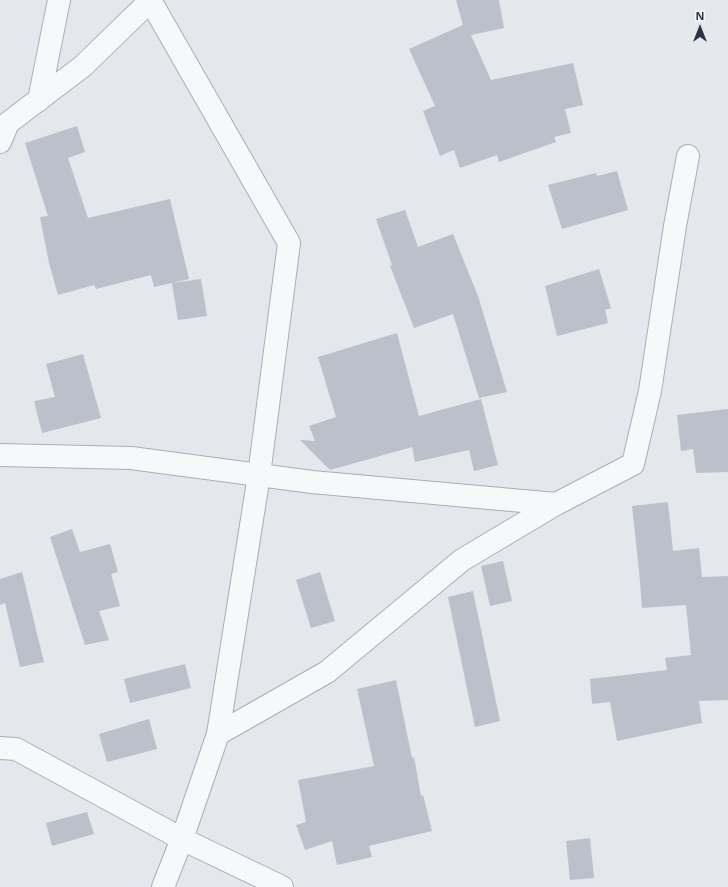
<!DOCTYPE html>
<html>
<head>
<meta charset="utf-8">
<style>
	body { margin:0 }
	#map { position:relative; width:728px; height:887px; overflow:hidden; background:#e4e7ec; font-family:"Open Sans",sans-serif }
	canvas { display:block }
	.north { position:absolute; left:680px; top:8px; width:40px; height:40px; -webkit-text-stroke:3px #f4f6f9; paint-order:stroke; rotate:0deg; font-size:11px; font-weight:700; line-height:16px; text-align:center; color:#2b3445 }
	.north::after { content:''; display:block; margin:auto; width:14px; height:18px; background:#2b3445; clip-path:polygon(50% 0,100% 100%,50% 72%,0 100%) }
</style>
</head>
<body>
<div id="map">
<canvas width="728" height="887"></canvas>
<div class="north">N</div>
</div>
<script>
const ctx = document.querySelector('canvas').getContext('2d');
ctx.lineJoin = 'round';
function fillPath(path, color) {
  ctx.fillStyle = color;
  ctx.fill(path, 'evenodd');
}
function shape(rows) {
  const path = new Path2D();
  for (const r of rows) {
    path.moveTo(r[0], r[1]);
    for (let i = 2; i < r.length; i += 2) path.lineTo(r[i], r[i + 1]);
  }
  return path;
}
function trace(path, color, width, dash) {
  ctx.strokeStyle = color;
  ctx.lineWidth = width;
  ctx.lineCap = dash ? 'butt' : 'round';
  ctx.setLineDash(dash || []);
  ctx.stroke(path);
}
const building = shape([
	[456,0,499,0,504,28,471,35,491,80,573,63,583,105,565,109,571,133,554,137,556,142,499,162,497,155,460,168,454,150,440,156,423,111,435,106,409,49,463,25],
	[77,126,85,152,68,158,88,218,170,199,189,279,154,287,151,275,96,289,94,285,58,295,49,263,40,217,48,216,25,143],
	[617,171,628,210,562,229,548,185,596,173,597,176],
	[405,210,418,247,453,234,478,296,507,392,479,398,453,314,414,328,390,266,392,265,376,219],
	[599,269,611,308,605,310,608,323,557,336,545,286],
	[201,279,207,316,178,320,172,283],
	[397,333,419,416,481,399,498,465,474,471,469,450,415,462,412,447,330,470,300,440,315,441,309,426,336,417,318,357],
	[83,354,101,418,42,433,34,401,55,397,46,364],
	[728,409,728,472,696,473,693,449,681,451,677,415],
	[668,502,673,551,699,548,702,577,728,576,728,700,699,701,702,723,617,741,610,702,592,704,590,679,667,670,665,658,691,655,686,605,642,608,639,570,632,506],
	[72,529,80,552,110,544,118,572,111,574,120,606,99,611,109,640,85,645,50,537],
	[503,561,512,601,490,606,481,566],
	[22,572,44,662,20,667,5,603,0,605,0,579],
	[320,572,335,621,311,628,296,580],
	[473,591,500,721,475,727,448,597],
	[185,664,191,688,130,703,124,679],
	[396,680,412,758,414,757,421,796,423,795,432,831,369,846,372,857,337,865,332,841,305,850,296,825,306,822,298,780,374,766,357,689],
	[149,719,157,749,107,762,99,734],
	[87,812,94,834,52,846,46,823],
	[590,838,594,878,570,880,566,841]
]);
const minor = shape([
	[150,0,289,243,259,475,218,734],
	[39,100,59,0],
	[0,142,8,123,83,66,151,0],
	[0,455,131,458,312,482,556,504],
	[0,748,16,749,182,839,282,887],
	[163,887,182,839,218,734,327,672,462,560,556,504,633,464,650,391,675,226,688,156]
]);
fillPath(building, '#bbc0ca');
trace(minor, '#a9aeb7', 24);
trace(minor, '#f7f8fa', 22);
</script>
</body>
</html>
